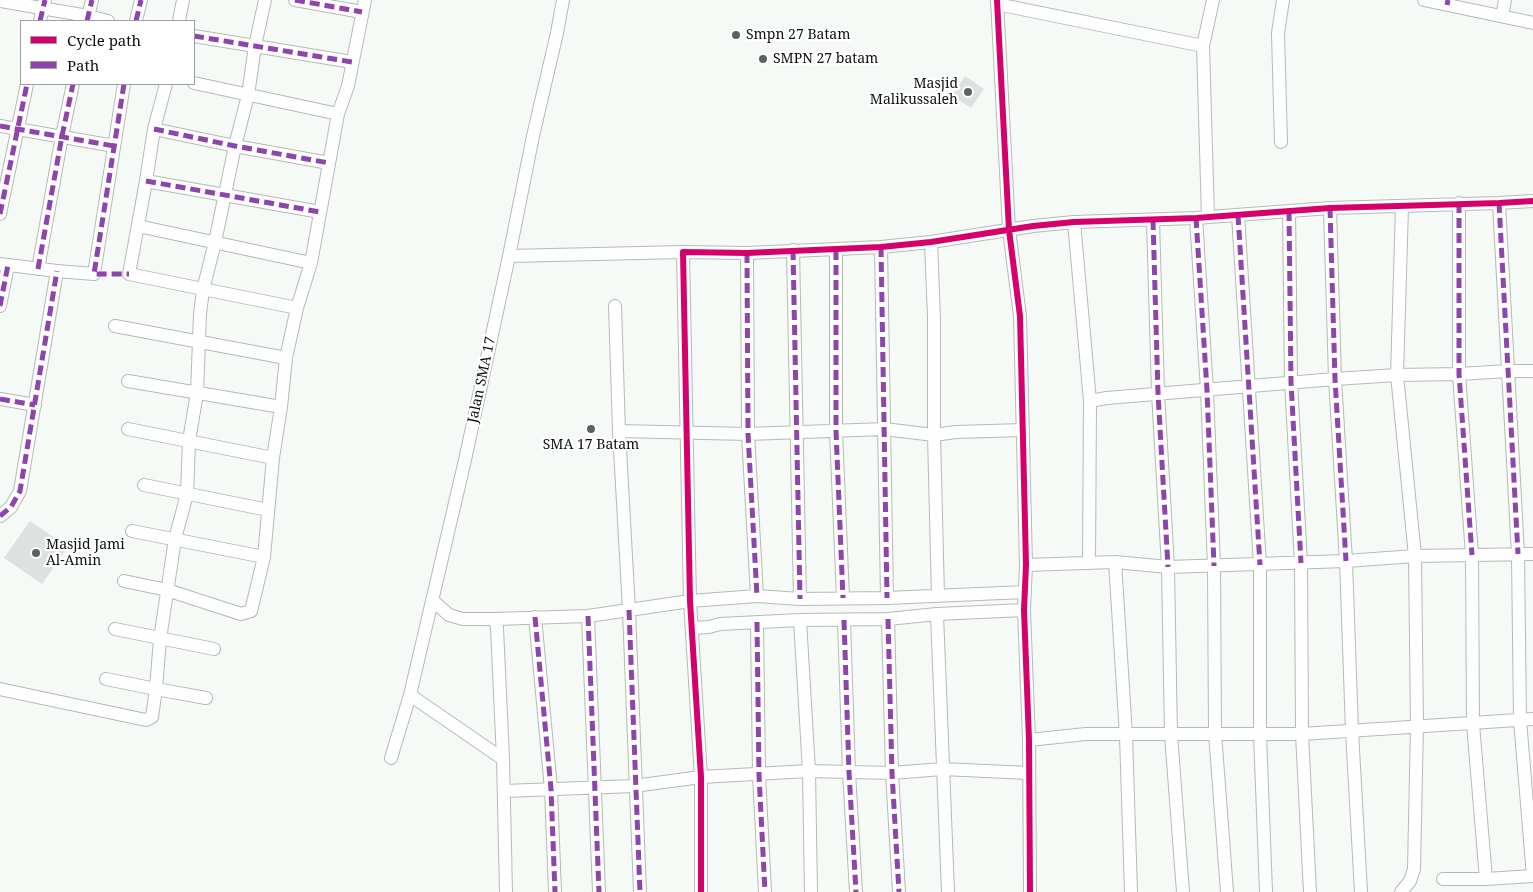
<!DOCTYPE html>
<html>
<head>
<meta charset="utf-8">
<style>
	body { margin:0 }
	#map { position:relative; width:1533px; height:892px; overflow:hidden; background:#f6faf7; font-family:"Noto Serif",serif }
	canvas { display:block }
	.legend { position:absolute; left:20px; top:20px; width:175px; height:65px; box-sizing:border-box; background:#fff; border:1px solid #9e9f9e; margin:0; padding:6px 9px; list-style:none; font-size:15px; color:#0d0f0d }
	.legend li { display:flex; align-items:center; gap:10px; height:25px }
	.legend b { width:25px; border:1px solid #9e9f9e }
</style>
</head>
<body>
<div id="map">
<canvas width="1533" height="892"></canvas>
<ul class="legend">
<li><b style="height:6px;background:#d6006c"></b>Cycle path</li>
<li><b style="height:6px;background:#8e44ad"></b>Path</li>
</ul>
</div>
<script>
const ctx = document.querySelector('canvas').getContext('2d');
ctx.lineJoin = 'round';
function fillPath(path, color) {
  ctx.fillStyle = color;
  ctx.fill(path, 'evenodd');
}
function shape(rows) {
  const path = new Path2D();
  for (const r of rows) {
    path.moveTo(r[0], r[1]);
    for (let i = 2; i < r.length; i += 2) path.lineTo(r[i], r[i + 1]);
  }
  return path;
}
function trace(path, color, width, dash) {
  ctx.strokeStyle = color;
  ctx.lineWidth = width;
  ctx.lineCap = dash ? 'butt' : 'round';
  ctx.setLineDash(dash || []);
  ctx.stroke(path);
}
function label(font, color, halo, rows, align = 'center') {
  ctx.font = font + ' "Noto Serif",serif';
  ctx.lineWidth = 4.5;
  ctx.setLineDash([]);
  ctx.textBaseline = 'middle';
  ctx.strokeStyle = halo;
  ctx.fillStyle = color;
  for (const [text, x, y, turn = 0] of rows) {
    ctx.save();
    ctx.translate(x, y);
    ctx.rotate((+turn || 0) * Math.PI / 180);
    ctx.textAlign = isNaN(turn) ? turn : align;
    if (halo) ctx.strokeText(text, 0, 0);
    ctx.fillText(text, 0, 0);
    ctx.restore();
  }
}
const building = shape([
	[965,76,984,89,971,108,952,95],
	[30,521,68,547,42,584,4,558]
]);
const minor = shape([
	[295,0,362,12],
	[997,0,1009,230,1020,316,1026,565,1024,610,1029,740,1030,892],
	[1424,0,1533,23],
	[0,1,88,16,108,21],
	[997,4,1203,46],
	[1502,16,1505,0],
	[40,21,45,0],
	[87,21,92,0],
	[136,21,141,0],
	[179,21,183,0],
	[194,36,352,62],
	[194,83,338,114],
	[166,84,154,129,146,181,129,274,297,308,311,263,338,114,348,86,365,0],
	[0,126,114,146],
	[154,129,235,146,329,163],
	[1281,142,1278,33,1283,0],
	[146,181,320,212],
	[1459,203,1459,374,1472,555,1473,724,1486,879],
	[1499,203,1518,554,1520,720,1533,876],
	[1330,208,1335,379,1346,561,1352,731,1361,892],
	[1289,211,1291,382,1301,563,1302,734,1310,892],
	[0,214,27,84],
	[1238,215,1260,565,1260,734,1266,892],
	[1208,217,1203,46,1213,0],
	[1196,218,1207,390,1214,566,1215,733,1227,892],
	[1153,220,1158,393,1168,567,1171,735,1183,892],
	[1074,222,1090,401,1089,562],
	[138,226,311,263],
	[931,242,934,318,934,435,938,596],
	[881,247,887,598],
	[793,250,800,599],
	[836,250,836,431,843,598],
	[747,253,748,434,757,596],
	[509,256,683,252],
	[0,264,57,271,94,274,124,84],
	[38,269,62,136,73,84],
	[0,306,8,265],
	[615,306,619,431,629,610,640,892],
	[115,326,286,358],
	[128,381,281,407],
	[0,399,35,405],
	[1090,401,1107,398,1335,379,1397,375,1459,374,1508,371,1533,371],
	[128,429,273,458],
	[619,431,748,434,884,429,934,435,956,432,1023,430],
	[144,485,268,510],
	[0,516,11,507,20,491,57,271],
	[132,531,264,557],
	[1115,562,1126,735,1131,892],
	[1026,565,1115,562,1168,567,1346,561,1415,556,1533,554],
	[124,581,167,590,241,614,251,611,264,557,273,458,281,407,286,358,297,308],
	[432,600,449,615,463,619,495,619],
	[937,614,948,892],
	[588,616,599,892],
	[535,617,551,789,555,892],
	[888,619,892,773,899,892],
	[800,620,809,771,811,892],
	[844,620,849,772,856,892],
	[757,622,759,775,765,892],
	[692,628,709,627,720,624,800,620,888,619,937,614,1024,610],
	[115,629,214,649],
	[106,679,156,689,206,698],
	[0,689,146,720,152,717,156,689,160,639,175,539,187,494,189,441,197,393,200,314,203,290,215,242,235,146,248,95,255,46,265,0],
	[410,695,503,759],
	[1029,740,1086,734,1302,734,1533,719],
	[391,758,410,695,465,460,509,256,533,136,557,33,563,0],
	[504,791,634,786,701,777,809,771,892,773,942,769,1029,773],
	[1443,879,1486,879,1533,876],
	[506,892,503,759,497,628,495,619,588,616,690,601,757,596,800,599,887,598,1025,592],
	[701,892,701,777,690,601,683,252,747,253,881,247,931,242,1033,226,1074,222,1196,218,1330,208,1499,203,1533,201],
	[1401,892,1410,881,1414,869,1417,726,1415,556,1397,375,1402,207]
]);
const quiet = shape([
	[295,0,362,12],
	[1447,5,1448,0],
	[40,21,45,0],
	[87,21,92,0],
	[136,21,141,0],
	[194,36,352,62],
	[124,84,94,274,129,274],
	[0,126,114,146],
	[154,129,235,146,329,163],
	[146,181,320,212],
	[1459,203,1459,374,1472,555],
	[1499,203,1518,554],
	[1330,208,1335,379,1346,561],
	[1289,211,1291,382,1301,563],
	[0,214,27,84],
	[1238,215,1260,565],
	[1196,218,1207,390,1214,566],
	[1153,220,1158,393,1168,567],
	[881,247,887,598],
	[793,250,800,599],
	[836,250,836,431,843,598],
	[747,253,748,434,757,596],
	[38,269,62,136,73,84],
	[0,306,8,265],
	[0,399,35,405],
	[0,516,11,507,20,491,57,271],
	[629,610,640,892],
	[588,616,599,892],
	[535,617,551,789,555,892],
	[888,619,892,773,899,892],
	[844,620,849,772,856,892],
	[757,622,759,775,765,892]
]);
const cycleway = shape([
	[997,0,1009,230,1020,316,1026,565,1024,610,1029,740,1030,892],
	[701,892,701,777,690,601,683,252,747,253,881,247,931,242,1033,226,1074,222,1196,218,1330,208,1499,203,1533,201]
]);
const markers = [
	[736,35,5,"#5f615f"],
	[763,59,5,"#5f615f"],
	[968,92,5,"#5f615f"],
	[591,429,5,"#5f615f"],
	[36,553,5,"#5f615f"]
];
const poiNames = [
	["Smpn 27 Batam",746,35],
	["SMPN 27 batam",773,59],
	["Masjid",958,84,"right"],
	["Malikussaleh",958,100,"right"],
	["SMA 17 Batam",591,445,"center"],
	["Masjid Jami",46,545],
	["Al-Amin",46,561]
];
const streetNames = [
	["Jalan SMA 17",482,380,-78]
];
fillPath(building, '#dde1df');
trace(minor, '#b6bab7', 14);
trace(minor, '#fefefe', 12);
trace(quiet, '#8e44ad', 5, [10, 5]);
trace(cycleway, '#d6006c', 6);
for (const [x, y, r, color] of markers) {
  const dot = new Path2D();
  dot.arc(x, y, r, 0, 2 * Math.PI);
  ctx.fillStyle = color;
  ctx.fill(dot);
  trace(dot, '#fff', 2);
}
label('14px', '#0d0f0d', '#fff', poiNames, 'left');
label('14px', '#0d0f0d', '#fff', streetNames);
</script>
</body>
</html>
